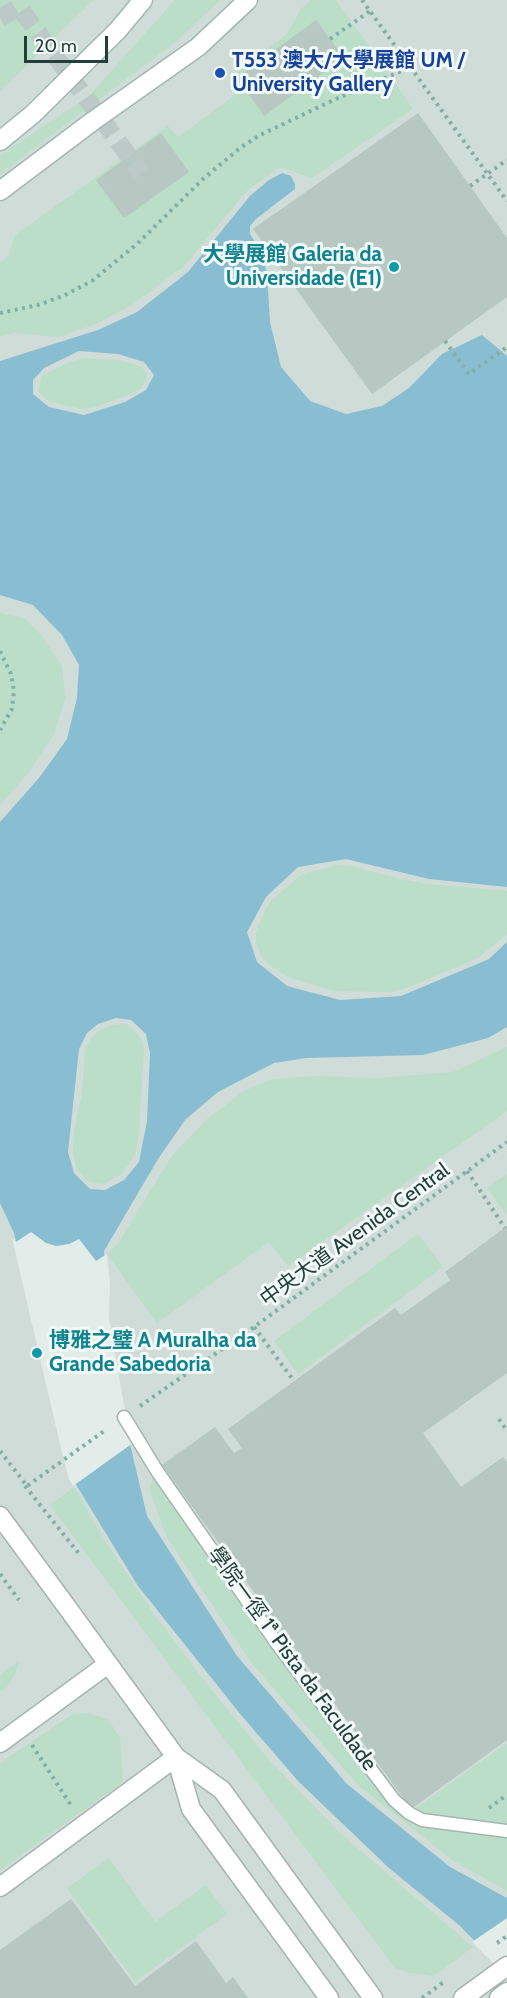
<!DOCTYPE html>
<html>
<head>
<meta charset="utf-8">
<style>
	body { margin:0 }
	#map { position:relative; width:507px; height:1998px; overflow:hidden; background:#e2ece9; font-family:Cabin,sans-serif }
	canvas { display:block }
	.scale { position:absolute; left:24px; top:36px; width:84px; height:27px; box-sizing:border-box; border:3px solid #223e39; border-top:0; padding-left:8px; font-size:18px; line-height:21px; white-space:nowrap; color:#223e39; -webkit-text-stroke:4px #f2f9f6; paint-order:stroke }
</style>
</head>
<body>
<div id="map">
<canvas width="507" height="1998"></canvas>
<div class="scale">20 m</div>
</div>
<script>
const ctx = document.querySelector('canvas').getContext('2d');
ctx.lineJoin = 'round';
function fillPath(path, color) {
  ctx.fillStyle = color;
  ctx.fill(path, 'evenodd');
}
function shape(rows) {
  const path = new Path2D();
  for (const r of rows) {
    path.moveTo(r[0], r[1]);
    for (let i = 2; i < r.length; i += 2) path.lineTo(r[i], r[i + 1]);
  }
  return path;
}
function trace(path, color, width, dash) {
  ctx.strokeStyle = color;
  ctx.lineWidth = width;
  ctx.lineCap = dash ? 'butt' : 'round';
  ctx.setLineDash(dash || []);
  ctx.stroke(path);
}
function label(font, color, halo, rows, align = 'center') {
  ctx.font = font + ' Cabin,"Noto Sans SC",sans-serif';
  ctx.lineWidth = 6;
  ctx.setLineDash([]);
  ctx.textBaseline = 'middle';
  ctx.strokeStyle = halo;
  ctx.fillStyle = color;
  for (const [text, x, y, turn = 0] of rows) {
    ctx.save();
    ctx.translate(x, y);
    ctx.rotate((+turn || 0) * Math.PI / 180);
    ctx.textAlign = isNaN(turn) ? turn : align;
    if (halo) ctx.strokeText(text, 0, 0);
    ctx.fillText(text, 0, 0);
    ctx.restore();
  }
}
const built = shape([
	[0,0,507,0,507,1998,0,1998]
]);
const green = shape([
	[0,0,93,0,0,91],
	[175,0,220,0,178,40,0,174,0,155,88,97],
	[311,0,336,0,413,109,312,178,280,167,247,191,184,266,132,305,96,324,58,337,14,333,0,336,0,262,8,257,15,235,168,126,178,137,241,91,233,76,286,35,301,9],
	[84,358,118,360,131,363,141,367,147,373,147,379,141,388,129,395,95,407,82,409,50,402,38,391,42,376,65,364],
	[0,613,24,618,42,636,62,667,65,698,54,734,28,773,0,805],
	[339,865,352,866,401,879,426,884,507,891,507,934,478,958,407,988,392,992,333,991,288,977,269,965,261,956,256,942,256,932,261,919,270,902,297,878,308,872],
	[126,1024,135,1031,142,1040,144,1051,139,1132,135,1155,122,1174,104,1184,89,1182,77,1170,73,1153,74,1131,82,1093,85,1051,90,1039,100,1030,112,1025],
	[507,1047,507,1111,288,1266,269,1242,157,1323,107,1254,119,1242,171,1157,207,1119,244,1091,272,1079,314,1076,377,1078,453,1072],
	[507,1174,507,1215,487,1188],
	[418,1234,443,1267,298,1374,274,1341],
	[157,1471,409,1813,507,1743,507,1891,454,1861,359,1786,253,1665,167,1538,149,1488],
	[74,1487,104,1539,151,1610,209,1687,270,1761,342,1835,473,1947,434,1976,410,1973,395,1968,50,1505],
	[19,1661,15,1674,7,1687,0,1692,0,1675],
	[87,1713,107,1719,120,1737,123,1782,0,1870,0,1763,71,1715],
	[109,1858,155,1922,206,1885,227,1914,135,1982,67,1888]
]);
const water = shape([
	[282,173,291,176,295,184,295,189,256,219,250,226,250,234,261,251,267,273,270,322,281,367,310,401,346,414,382,406,409,388,442,354,482,335,507,356,507,887,429,879,346,859,298,867,266,897,247,932,257,962,287,986,340,1000,401,996,489,959,507,942,507,1027,488,1038,423,1055,306,1058,274,1063,218,1092,185,1120,158,1159,104,1251,107,1283,106,1317,121,1406,147,1516,237,1656,347,1784,450,1867,507,1898,507,1974,460,1926,389,1868,299,1782,241,1715,138,1586,72,1478,14,1233,0,1203,0,822,39,778,67,739,77,698,79,665,62,635,33,605,0,595,0,361,98,330,137,312,188,272,250,196,269,180],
	[79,351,118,354,144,362,154,375,146,390,125,402,84,415,49,407,33,394,33,380,44,368],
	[116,1018,131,1020,146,1034,150,1053,147,1121,139,1162,124,1180,105,1190,90,1189,74,1173,68,1152,79,1049,87,1033,98,1024]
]);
const pier = shape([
	[31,1232,46,1243,56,1246,69,1244,79,1239,96,1261,107,1254,110,1283,109,1317,124,1405,133,1443,73,1486,69,1479,63,1457,12,1238,16,1242],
	[507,1918,507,1977,472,1942]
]);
const building = shape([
	[316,20,344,58,264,116,237,78],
	[418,113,507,238,507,297,372,394,253,229],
	[161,133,189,172,124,218,96,180],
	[507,1226,507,1373,423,1433,461,1487,503,1457,507,1462,507,1740,411,1809,162,1465,215,1427,234,1453,242,1448,228,1429,395,1308,401,1315,450,1280,445,1272],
	[71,1899,135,1986,196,1941,226,1983,233,1977,248,1998,0,1998,0,1950]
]);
const pedestrianTunnel = shape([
	[0,18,19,7,142,174]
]);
const path = shape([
	[362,0,507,201],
	[330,39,370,11],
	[470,186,507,160],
	[0,313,38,305,63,296,92,281,137,244,203,179,240,148,260,135,336,99,411,67],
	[445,341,469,374,507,347],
	[0,651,11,674,14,691,12,709,0,730],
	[467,1171,505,1228],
	[254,1327,294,1381],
	[140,1406,254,1327,507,1142],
	[499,1419,507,1431],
	[0,1451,27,1486,107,1429],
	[25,1486,80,1555],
	[0,1574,19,1600],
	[32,1745,72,1807],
	[489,1808,507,1795],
	[497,1943,507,1936],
	[422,1998,445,1981]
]);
const service = shape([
	[124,1417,157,1471,278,1645,394,1800,409,1813,422,1820,507,1831]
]);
const pedestrian = shape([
	[0,1516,61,1599]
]);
const minor = shape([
	[61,1599,176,1757,222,1790,373,1998],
	[0,1743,108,1664],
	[176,1757,191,1809,329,1998],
	[0,1887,176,1757],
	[463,1998,507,1966],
	[499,1998,507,1992]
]);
const secondary = shape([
	[0,141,33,114,118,30,143,0],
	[0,191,93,121,198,47,248,0]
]);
const markers = [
	[220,73,6,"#1a4fb4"],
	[394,267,6,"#0f9aa8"],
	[37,1353,6,"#0f9aa8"]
];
const transitNames = [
	["T553 澳大/大學展館 UM /",232,61],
	["University Gallery",232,85]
];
const cultureNames = [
	["大學展館 Galeria da",382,255],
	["Universidade (E1)",382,279],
	["博雅之璧 A Muralha da",49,1341,"left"],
	["Grande Sabedoria",49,1365,"left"]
];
const streetNames = [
	["中央大道 Avenida Central",355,1235,-36],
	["學院一徑 1ª Pista da Faculdade",292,1659,54]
];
fillPath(built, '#d0dcd8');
fillPath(green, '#badec8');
fillPath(water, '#89bed2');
fillPath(pier, '#e2ece9');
fillPath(building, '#b7c7c2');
trace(pedestrianTunnel, '#bcc9c6', 18, [18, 9]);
trace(service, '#a5b4b1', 15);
trace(pedestrian, '#a5b4b1', 21);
trace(minor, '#a5b4b1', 21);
trace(secondary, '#a0b8b3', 21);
trace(path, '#82b0a7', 4, [3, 4.5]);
trace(service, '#fff', 12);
trace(pedestrian, '#fff', 18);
trace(minor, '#fff', 18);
trace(secondary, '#fff', 18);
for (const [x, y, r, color] of markers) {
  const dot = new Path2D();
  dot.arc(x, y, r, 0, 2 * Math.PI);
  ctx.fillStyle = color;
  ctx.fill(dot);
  trace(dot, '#f2f9f6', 2);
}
label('bold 21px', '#164399', '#f2f9f6', transitNames, 'left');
label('bold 21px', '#0d838f', '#f2f9f6', cultureNames, 'right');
label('21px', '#223e39', '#f2f9f6', streetNames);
</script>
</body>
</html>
